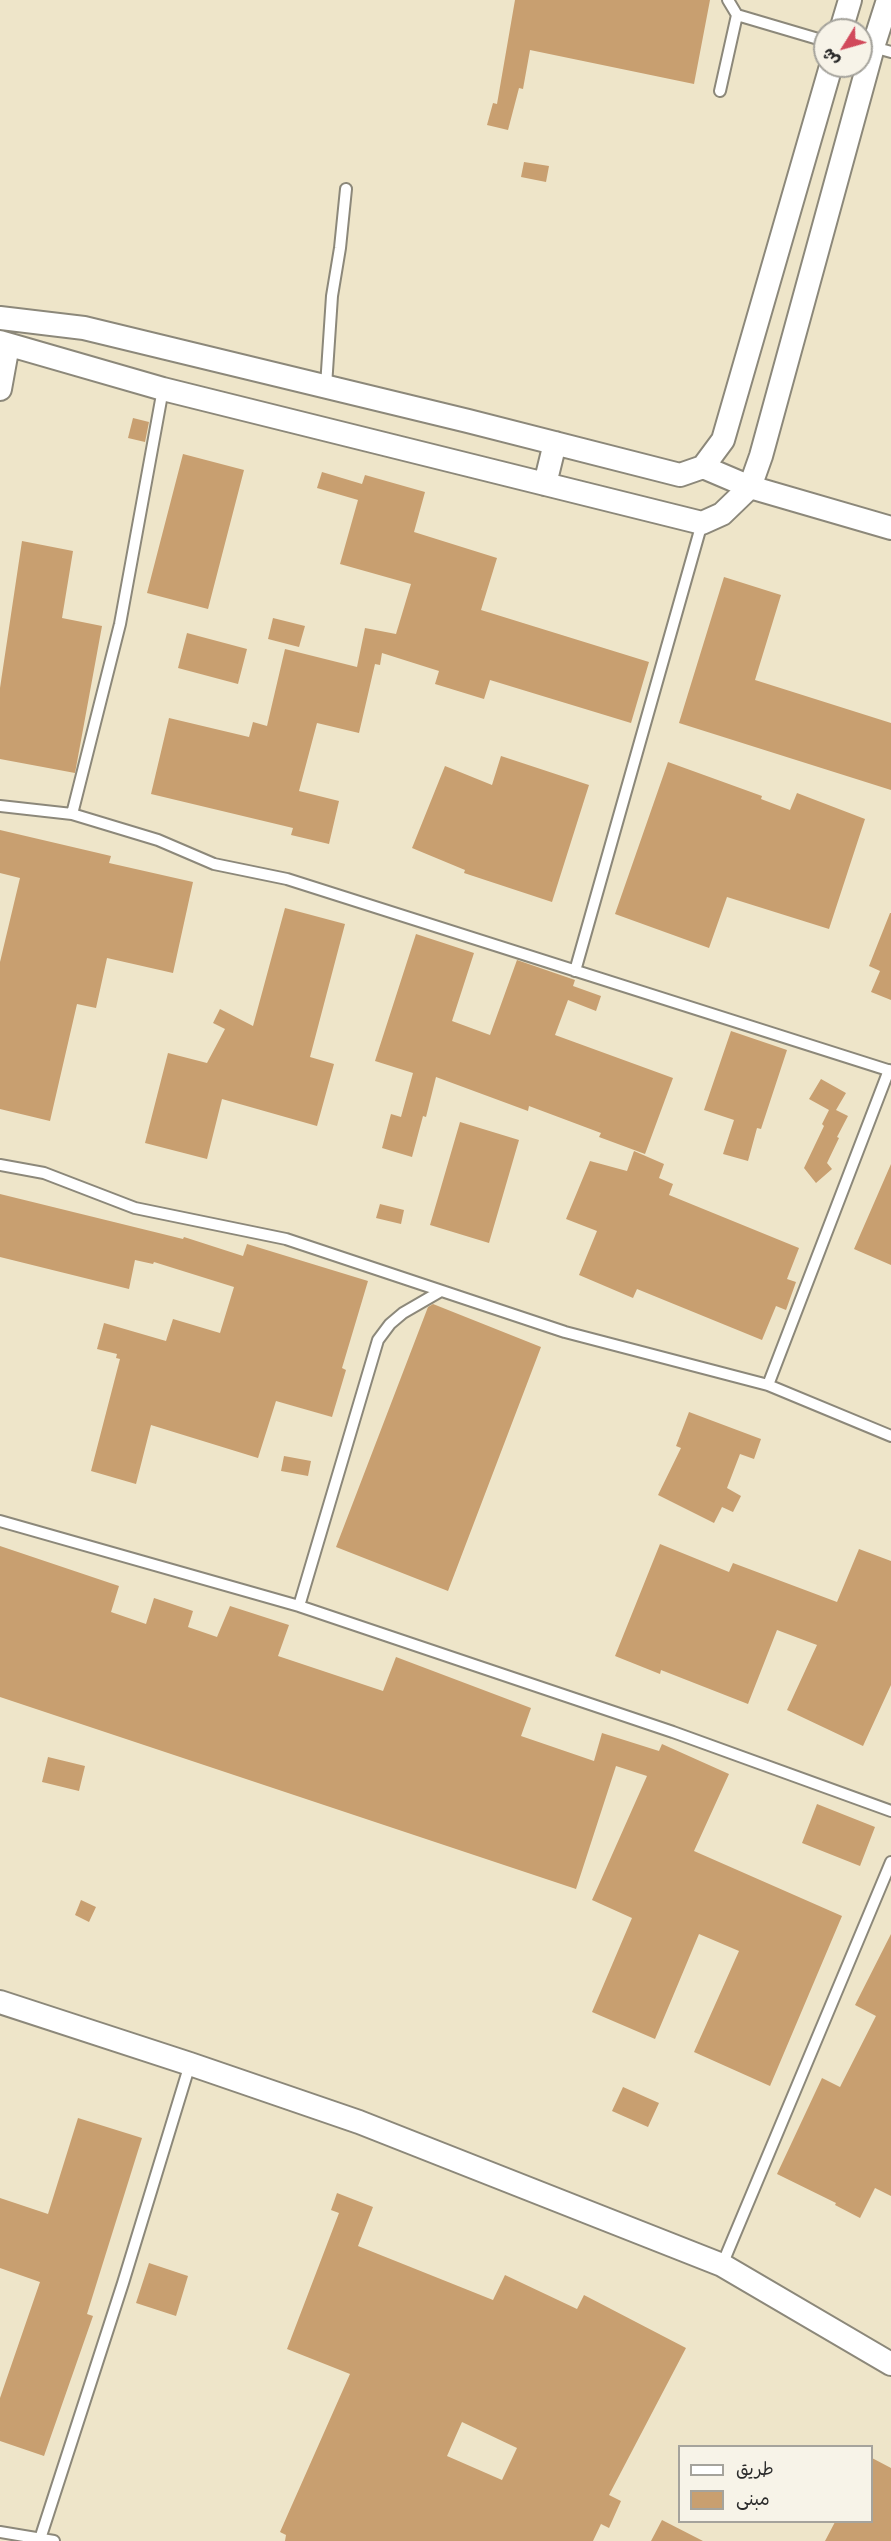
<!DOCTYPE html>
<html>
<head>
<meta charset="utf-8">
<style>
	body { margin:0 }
	#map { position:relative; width:891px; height:2541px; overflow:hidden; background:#eee5c9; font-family:Delius,"Playpen Sans Arabic",sans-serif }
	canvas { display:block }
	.legend { position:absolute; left:678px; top:2445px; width:195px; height:78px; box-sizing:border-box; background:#f7f3e8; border:2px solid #a5a39c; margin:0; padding:8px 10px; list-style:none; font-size:18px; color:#2b2b2b }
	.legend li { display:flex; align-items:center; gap:12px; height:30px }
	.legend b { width:30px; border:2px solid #a5a39c }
	.north { position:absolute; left:813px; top:18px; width:60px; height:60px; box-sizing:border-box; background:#f7f3e8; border:2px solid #a5a39c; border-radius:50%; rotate:233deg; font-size:16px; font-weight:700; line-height:24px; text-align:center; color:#2b2b2b }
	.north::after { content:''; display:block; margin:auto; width:21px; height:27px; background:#d1495b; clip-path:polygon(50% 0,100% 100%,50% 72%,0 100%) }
</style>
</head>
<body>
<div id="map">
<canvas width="891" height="2541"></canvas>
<ul class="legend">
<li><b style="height:8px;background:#fff"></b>طريق</li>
<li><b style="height:16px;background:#c89f70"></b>مبنى</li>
</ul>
<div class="north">ش</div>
</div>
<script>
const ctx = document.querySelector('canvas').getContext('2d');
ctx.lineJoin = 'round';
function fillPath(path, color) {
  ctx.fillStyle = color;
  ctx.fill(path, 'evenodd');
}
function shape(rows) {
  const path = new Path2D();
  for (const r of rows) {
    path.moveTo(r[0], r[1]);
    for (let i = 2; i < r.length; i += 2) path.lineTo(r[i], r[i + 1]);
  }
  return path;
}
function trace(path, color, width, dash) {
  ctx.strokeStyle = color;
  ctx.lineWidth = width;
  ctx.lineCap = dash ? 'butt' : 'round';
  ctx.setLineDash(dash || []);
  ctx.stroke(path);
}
const building = shape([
	[515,0,710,0,694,84,530,50,523,89,519,88,508,130,487,125,493,103,497,104],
	[524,162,549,166,546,182,521,177],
	[133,418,149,422,145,442,128,438],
	[183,454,244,470,208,609,147,593],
	[322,472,362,484,365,475,425,492,414,532,497,558,481,610,649,662,631,723,490,680,484,699,435,684,439,671,382,653,380,665,375,664,359,733,317,723,299,791,339,801,329,844,291,835,293,828,151,794,169,718,249,737,253,722,267,726,285,649,357,667,365,628,396,634,411,584,340,564,358,500,317,488],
	[22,541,73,551,62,618,102,626,75,773,0,759,0,688],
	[724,577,781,595,755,680,891,723,891,790,679,723],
	[273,618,305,626,299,647,268,639],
	[187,633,247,649,238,684,178,668],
	[501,756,589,785,552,902,464,873,465,870,412,848,445,766,492,785],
	[668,762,762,796,761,799,790,810,797,793,865,819,829,929,727,897,709,948,615,914],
	[0,830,111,856,109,863,193,882,173,973,107,958,96,1008,77,1004,50,1121,0,1109,0,962,20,878,0,873],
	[285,908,345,924,310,1057,334,1064,317,1126,222,1099,207,1159,145,1143,168,1053,207,1063,225,1029,213,1023,220,1009,253,1026],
	[890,913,891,913,891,1000,871,992,880,971,869,966],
	[416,934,474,953,452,1021,490,1035,517,960,575,980,573,986,601,996,596,1011,568,1000,555,1035,673,1078,645,1154,599,1137,601,1133,529,1106,528,1111,436,1077,426,1117,423,1116,412,1157,382,1148,391,1114,401,1117,413,1073,375,1061],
	[731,1031,787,1050,761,1129,757,1128,748,1161,723,1154,734,1120,704,1110],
	[821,1079,846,1093,836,1110,848,1116,837,1137,839,1138,827,1163,832,1169,816,1183,804,1168,824,1126,822,1124,829,1110,809,1099],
	[460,1122,519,1140,489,1243,430,1225],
	[634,1151,664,1164,659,1178,673,1184,669,1195,799,1248,787,1279,796,1282,786,1310,776,1306,762,1340,637,1289,633,1298,579,1275,597,1231,566,1219,590,1161,627,1171],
	[891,1164,891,1265,854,1249],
	[0,1194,183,1239,184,1237,243,1256,247,1244,368,1281,342,1368,346,1370,332,1417,276,1401,258,1458,151,1425,136,1484,91,1471,120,1359,116,1358,117,1354,97,1349,104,1323,166,1341,173,1319,220,1333,234,1287,154,1262,153,1264,135,1260,129,1289,0,1257],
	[380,1204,404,1210,401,1224,376,1218],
	[433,1304,541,1347,448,1591,336,1547,428,1307],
	[689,1412,761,1439,754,1459,740,1454,727,1488,741,1496,733,1512,722,1507,714,1523,658,1495,681,1448,676,1446],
	[284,1456,311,1461,308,1476,281,1471],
	[660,1544,729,1572,733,1563,837,1602,859,1549,891,1561,891,1685,863,1746,787,1710,817,1645,777,1630,748,1704,661,1670,660,1674,615,1656],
	[0,1546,119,1586,111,1612,146,1624,154,1598,193,1611,188,1627,217,1637,230,1606,289,1625,278,1656,383,1691,396,1657,531,1708,521,1736,594,1761,602,1733,659,1751,662,1744,729,1774,694,1851,842,1916,770,2086,694,2052,739,1951,699,1934,655,2039,592,2012,632,1918,592,1900,647,1776,616,1766,576,1889,0,1697],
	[48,1757,85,1766,79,1791,42,1782],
	[817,1804,875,1827,860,1866,802,1843],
	[81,1900,96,1907,89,1922,75,1915],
	[891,1934,891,2196,875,2188,860,2218,835,2205,836,2203,777,2174,822,2078,840,2087,876,2016,855,2005],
	[623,2087,659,2103,648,2127,612,2111],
	[78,2118,142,2138,87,2314,93,2316,44,2456,0,2441,0,2398,40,2282,0,2268,0,2198,48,2214],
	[337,2193,373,2207,358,2246,493,2300,505,2275,577,2309,584,2295,686,2348,609,2495,621,2501,609,2528,601,2524,593,2541,285,2541,286,2535,280,2532,350,2374,287,2349,339,2213,331,2210],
	[462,2422,517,2448,502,2480,447,2456],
	[149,2263,188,2276,176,2316,136,2303],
	[872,2458,891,2468,891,2541,825,2541,835,2522,872,2522],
	[662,2520,703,2541,651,2541]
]);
const service = shape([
	[728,0,737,15,825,41],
	[873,47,891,52],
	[720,91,737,15],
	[326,386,332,296,340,248,346,189],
	[0,806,72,814,158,840,214,864,287,879,891,1071],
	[72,814,120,624,163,389],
	[575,971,702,523],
	[0,1165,44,1173,135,1208,286,1239,565,1332,768,1385,891,1436],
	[768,1385,889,1070],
	[0,1521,299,1606,673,1732,891,1811],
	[299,1606,378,1340,390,1324,403,1313,441,1291],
	[722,2265,891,1862],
	[0,2532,54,2541],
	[40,2539,123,2283,190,2064]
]);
const minor = shape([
	[841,30,850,0],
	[0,318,84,328,468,421,680,475,703,467,723,440,831,66],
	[0,342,163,389,702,523,722,514,750,487,761,456,873,47,888,0],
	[0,389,8,345],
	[703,467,750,487,891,528],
	[545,484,555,443],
	[0,2002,190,2064,359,2122,722,2265,891,2364]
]);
fillPath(building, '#c89f70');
trace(service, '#8c887a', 14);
trace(minor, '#8c887a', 26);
trace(service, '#fff', 10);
trace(minor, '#fff', 22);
</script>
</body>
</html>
